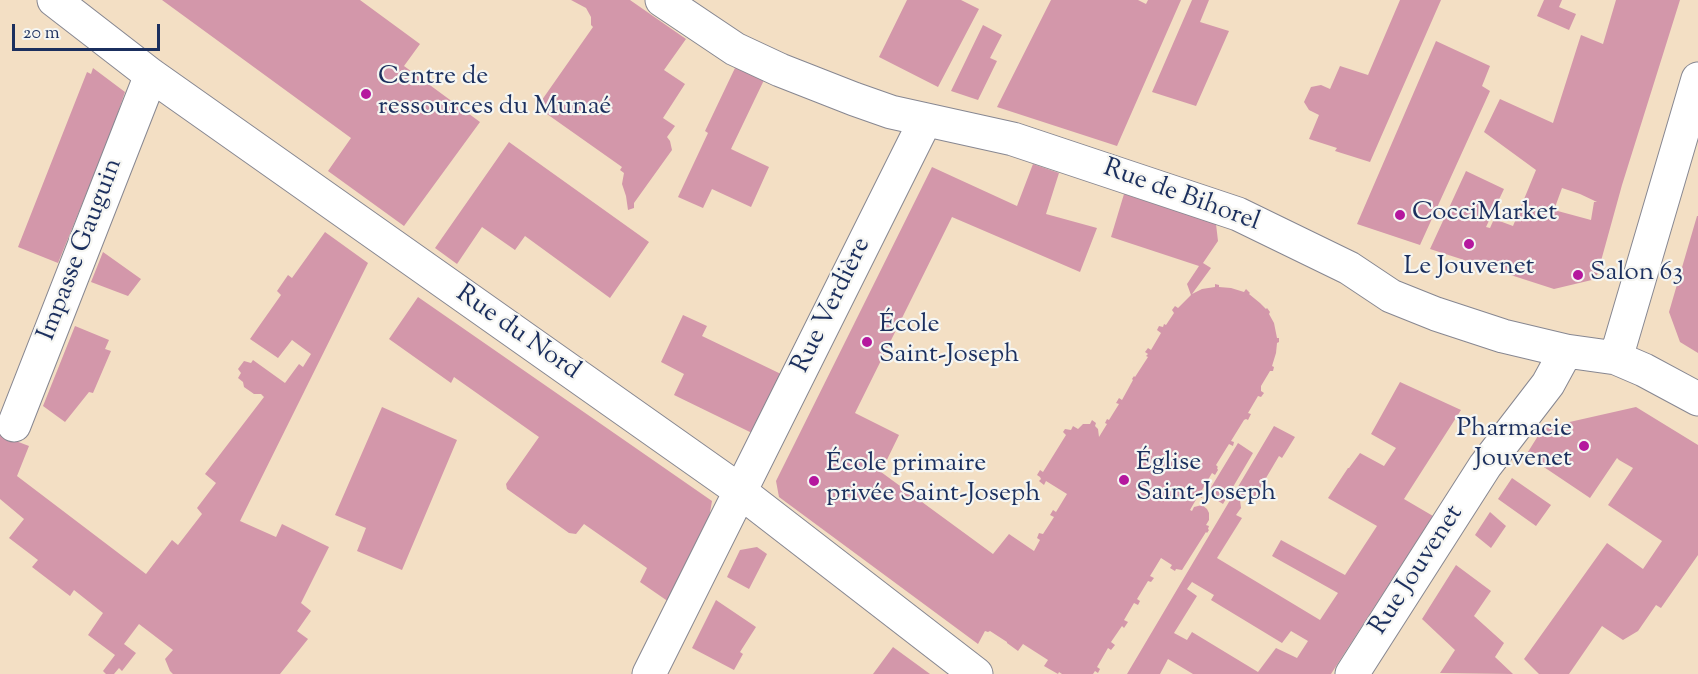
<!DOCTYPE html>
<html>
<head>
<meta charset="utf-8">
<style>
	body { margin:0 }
	#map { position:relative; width:1698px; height:674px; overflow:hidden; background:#f3dfc4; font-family:"Sorts Mill Goudy",serif }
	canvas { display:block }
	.scale { position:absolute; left:12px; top:24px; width:148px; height:27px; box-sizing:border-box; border:3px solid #1b2f5e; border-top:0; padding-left:8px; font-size:18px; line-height:21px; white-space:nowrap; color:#1b2f5e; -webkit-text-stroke:4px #f6f6f2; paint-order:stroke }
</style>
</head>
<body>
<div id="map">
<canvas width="1698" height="674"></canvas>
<div class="scale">20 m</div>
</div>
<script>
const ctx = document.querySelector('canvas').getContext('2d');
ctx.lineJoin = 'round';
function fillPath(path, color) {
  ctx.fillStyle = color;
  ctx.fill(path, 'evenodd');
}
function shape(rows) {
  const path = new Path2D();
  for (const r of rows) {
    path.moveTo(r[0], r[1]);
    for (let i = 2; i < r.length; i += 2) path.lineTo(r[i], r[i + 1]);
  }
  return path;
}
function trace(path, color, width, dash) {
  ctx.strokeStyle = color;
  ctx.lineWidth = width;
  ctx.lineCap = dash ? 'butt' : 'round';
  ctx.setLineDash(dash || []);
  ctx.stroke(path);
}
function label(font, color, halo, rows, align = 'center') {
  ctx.font = font + ' "Sorts Mill Goudy",serif';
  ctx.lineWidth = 4.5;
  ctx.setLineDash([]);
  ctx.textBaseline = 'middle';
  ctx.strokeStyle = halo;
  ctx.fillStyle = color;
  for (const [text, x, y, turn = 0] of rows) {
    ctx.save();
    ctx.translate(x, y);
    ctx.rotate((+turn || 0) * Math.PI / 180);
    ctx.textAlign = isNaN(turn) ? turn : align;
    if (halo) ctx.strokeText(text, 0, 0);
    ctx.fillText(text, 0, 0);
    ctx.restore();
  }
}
const building = shape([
	[162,0,360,0,420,44,404,66,480,122,404,226,328,171,351,138],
	[571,0,630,0,686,39,664,70,685,84,663,118,675,126,667,137,670,141,672,150,634,203,634,208,628,210,626,196,622,184,624,173,620,170,622,167,537,107,593,27,591,25,591,17,586,8],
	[907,0,961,0,979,9,938,87,879,57],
	[1051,0,1138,0,1146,4,1148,0,1181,0,1117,146,997,107],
	[1192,0,1209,0,1200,22,1229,31,1196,106,1152,92],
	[1400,0,1441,0,1370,162,1335,151,1337,148,1309,139,1319,115,1309,110,1304,102,1311,87,1321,85,1330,89,1340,66,1368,75],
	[1544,0,1562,0,1559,7,1576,14,1569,30,1537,16],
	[1616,0,1680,0,1622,185,1596,279,1554,289,1430,249,1466,171,1504,189,1486,227,1490,228,1494,219,1513,226,1536,170,1484,132,1500,99,1553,123,1581,35,1603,44],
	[1562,188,1580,194,1597,202,1594,202,1591,220,1554,210],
	[983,25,1002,35,990,58,997,61,978,100,951,91],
	[1436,41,1490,66,1482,86,1490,91,1420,245,1357,224],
	[93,68,125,92,111,133,58,263,18,247,87,72,91,74],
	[735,68,765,78,731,149,769,167,751,207,712,189,703,208,678,197,708,133,705,131],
	[509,142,649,242,610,298,525,236,515,250,482,227,457,264,435,248],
	[1033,164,1059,173,1046,214,1097,228,1080,272,952,217,855,413,899,435,881,472,993,554,1009,534,1034,551,1040,540,1037,538,1039,533,1043,534,1054,517,1050,515,1053,510,1056,512,1067,494,1046,481,1044,485,1039,481,1041,479,1040,477,1037,475,1040,470,1043,472,1066,435,1063,432,1065,429,1071,430,1073,426,1078,429,1083,424,1090,424,1092,420,1096,423,1095,426,1098,429,1099,437,1107,424,1105,423,1107,419,1109,420,1119,404,1116,403,1119,398,1122,400,1133,380,1132,379,1134,376,1135,377,1148,357,1146,356,1148,354,1145,352,1148,348,1151,350,1161,333,1157,330,1159,326,1163,327,1164,324,1166,325,1174,313,1172,310,1175,306,1178,308,1191,295,1187,284,1199,266,1111,237,1124,194,1216,224,1218,241,1203,263,1211,268,1192,294,1202,289,1215,287,1215,284,1219,285,1219,287,1231,288,1244,292,1246,289,1250,293,1249,294,1260,303,1266,309,1267,308,1270,312,1269,314,1274,323,1277,338,1279,338,1279,342,1277,343,1276,353,1272,366,1274,367,1273,371,1270,371,1261,386,1261,391,1264,393,1261,397,1258,396,1248,413,1251,414,1248,420,1246,419,1244,420,1231,441,1234,442,1233,446,1229,444,1216,465,1218,467,1217,468,1218,470,1215,475,1212,473,1202,490,1204,492,1202,498,1198,496,1190,510,1192,511,1194,507,1202,505,1207,509,1209,513,1209,520,1206,525,1209,526,1208,529,1209,530,1207,533,1206,532,1182,570,1176,569,1175,571,1170,568,1172,565,1161,558,1150,576,1154,578,1151,582,1148,581,1137,599,1140,601,1138,605,1134,603,1124,620,1128,622,1124,628,1122,626,1111,642,1115,645,1111,650,1108,648,1097,667,1100,669,1098,673,1095,671,1093,674,1062,674,1059,672,1058,674,1044,666,1048,660,1023,644,1018,651,1007,643,1007,642,990,631,988,632,985,631,978,644,779,497,776,481,932,167,1017,206],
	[1697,216,1698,216,1698,353,1680,342,1669,312],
	[325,232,368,263,240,521,276,537,282,524,329,547,301,603,311,611,297,631,308,639,280,674,173,674,170,671,165,659,173,650,139,624,124,644,136,653,122,671,119,668,114,674,106,674,103,671,115,655,88,635,103,613,74,590,70,596,32,567,38,560,9,538,24,519,0,499,0,435,29,446,17,476,146,574,172,540,178,545,202,514,197,508,216,483,205,474,264,397,261,394,254,394,244,387,243,382,238,378,241,373,238,369,244,361,251,363,253,360,285,383,299,364,303,367,311,354,292,340,278,358,250,339,281,295,277,291,288,275,292,278],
	[103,252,141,279,128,296,91,282],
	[418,297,712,501,708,524,669,602,640,582,647,568,584,524,576,534,569,533,507,489,506,484,539,437,454,377,451,383,389,339],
	[683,315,707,326,702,336,781,374,752,433,674,395,684,374,661,362],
	[75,326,109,340,105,349,111,351,93,393,89,392,65,422,43,406],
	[1400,382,1461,410,1404,499,1433,516,1331,674,1193,674,1168,659,1160,674,1127,674,1274,426,1295,437,1282,458,1279,456,1253,500,1249,499,1240,500,1241,508,1236,515,1242,518,1217,558,1320,620,1338,593,1272,556,1281,540,1345,575,1377,526,1328,498,1348,468,1349,468,1360,453,1384,466,1396,448,1371,434],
	[1192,582,1214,595,1211,600,1282,643,1291,631,1308,641,1297,658,1276,648,1258,672,1192,632,1187,640,1174,633,1197,596,1187,589],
	[382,407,457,440,402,570,357,551,366,528,335,515],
	[1636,407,1698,445,1698,555,1661,608,1656,605,1638,631,1623,640,1602,626,1569,674,1539,674,1524,659,1607,543,1643,569,1662,541,1608,505,1633,468,1619,460,1617,458,1590,498,1526,455,1543,428],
	[1238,443,1253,453,1223,504,1207,494],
	[1512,478,1551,505,1536,526,1498,499],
	[1490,512,1506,526,1491,548,1475,535],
	[757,547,767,554,749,589,727,577,740,550],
	[1456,565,1491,591,1474,616,1504,643,1495,657,1513,674,1440,673,1455,650,1422,619],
	[716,600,756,627,740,652,743,654,734,670,692,648],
	[893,647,930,674,873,674]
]);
const minor = shape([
	[54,0,151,75,729,483,976,674],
	[662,0,735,49,780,70,854,99,891,112,1013,139,1238,214,1349,268,1391,296,1436,314,1503,336,1566,351,1616,358,1644,370,1698,399],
	[1616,358,1698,79],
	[14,425,151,75],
	[649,674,925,121],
	[1352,674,1485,466,1548,384,1566,351]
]);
const markers = [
	[366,94,6,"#b5179e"],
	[1400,215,6,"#b5179e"],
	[1469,244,6,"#b5179e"],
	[1578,275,6,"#b5179e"],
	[867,342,6,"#b5179e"],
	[1584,446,6,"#b5179e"],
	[1124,480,6,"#b5179e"],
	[814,481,6,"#b5179e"]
];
const poiNames = [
	["Centre de",378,79],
	["ressources du Munaé",378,109],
	["CocciMarket",1412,215],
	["Le Jouvenet",1469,269,"center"],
	["Salon 63",1590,275],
	["École",879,327],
	["Saint-Joseph",879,357],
	["Pharmacie",1572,431,"right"],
	["Jouvenet",1572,461,"right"],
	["Église",1136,465],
	["Saint-Joseph",1136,495],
	["École primaire",826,466],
	["privée Saint-Joseph",826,496]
];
const streetNames = [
	["Rue de Bihorel",1181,197,20],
	["Impasse Gauguin",82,250,-69],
	["Rue Verdière",833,306,-64],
	["Rue du Nord",517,334,35],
	["Rue Jouvenet",1418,571,-57]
];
fillPath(building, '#d397aa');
trace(minor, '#878791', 35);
trace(minor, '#fff', 33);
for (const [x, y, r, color] of markers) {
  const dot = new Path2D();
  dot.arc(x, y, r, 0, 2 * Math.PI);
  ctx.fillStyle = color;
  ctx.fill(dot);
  trace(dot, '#f6f6f2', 2);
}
label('26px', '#1b2f5e', '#f6f6f2', poiNames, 'left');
label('26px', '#1b2f5e', '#f6f6f2', streetNames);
</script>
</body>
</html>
